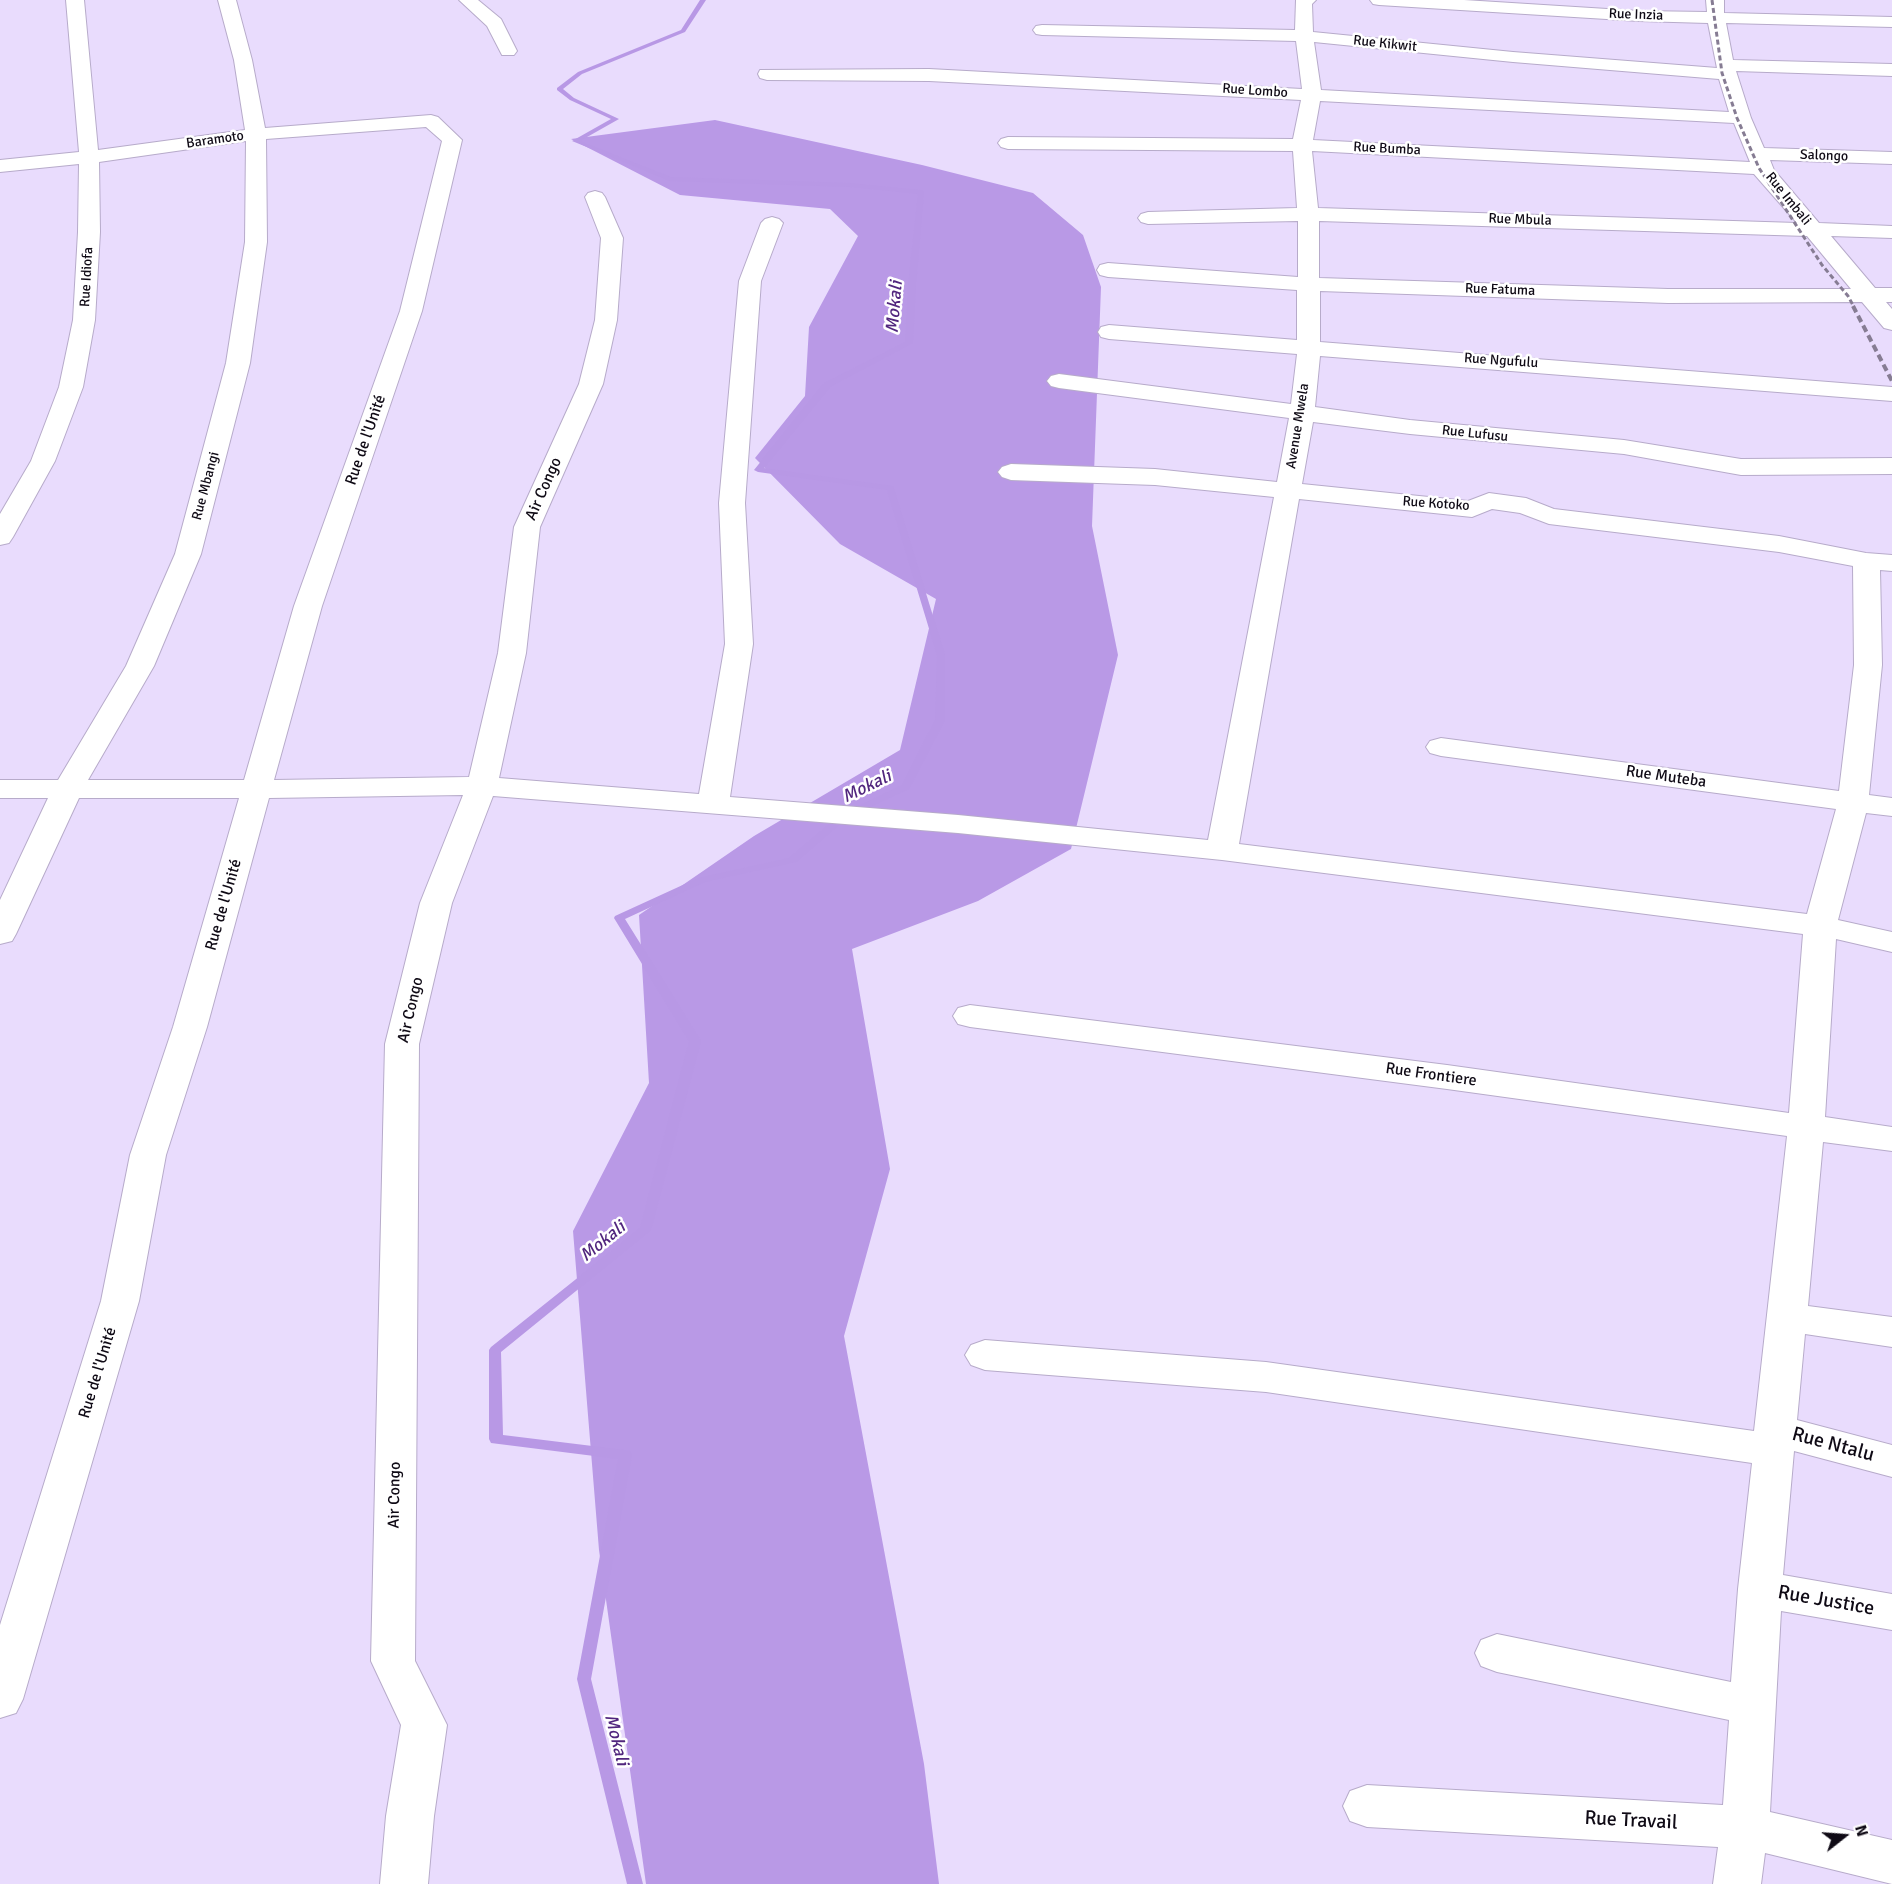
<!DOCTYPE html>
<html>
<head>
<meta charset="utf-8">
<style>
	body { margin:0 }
	#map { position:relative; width:1892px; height:1884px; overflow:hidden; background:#e9dcfd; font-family:Signika,sans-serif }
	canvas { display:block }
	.north { position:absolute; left:1814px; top:1806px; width:60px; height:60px; -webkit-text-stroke:4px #fff; paint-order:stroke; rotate:73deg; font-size:16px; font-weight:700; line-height:24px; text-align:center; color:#0f0a15 }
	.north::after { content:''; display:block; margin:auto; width:21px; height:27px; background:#0f0a15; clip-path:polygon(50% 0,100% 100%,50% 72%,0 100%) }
</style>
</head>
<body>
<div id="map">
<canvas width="1892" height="1884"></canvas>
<div class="north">N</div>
</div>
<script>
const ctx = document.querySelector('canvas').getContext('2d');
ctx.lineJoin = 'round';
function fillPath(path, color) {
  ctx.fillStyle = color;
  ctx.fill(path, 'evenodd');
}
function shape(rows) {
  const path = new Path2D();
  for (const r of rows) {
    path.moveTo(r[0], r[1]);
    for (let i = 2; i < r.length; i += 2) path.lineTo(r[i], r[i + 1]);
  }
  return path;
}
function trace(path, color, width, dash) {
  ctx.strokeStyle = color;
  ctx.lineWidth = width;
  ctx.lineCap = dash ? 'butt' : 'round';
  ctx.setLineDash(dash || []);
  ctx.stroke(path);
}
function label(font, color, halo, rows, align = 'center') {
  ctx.font = font + ' Signika,sans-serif';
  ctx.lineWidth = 5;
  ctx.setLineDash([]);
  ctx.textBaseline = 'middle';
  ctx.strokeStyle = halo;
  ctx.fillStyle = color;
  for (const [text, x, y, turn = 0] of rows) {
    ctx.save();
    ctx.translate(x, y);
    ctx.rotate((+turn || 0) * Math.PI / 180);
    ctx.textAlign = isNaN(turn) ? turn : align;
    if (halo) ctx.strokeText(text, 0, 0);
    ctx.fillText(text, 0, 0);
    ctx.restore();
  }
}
const forest = shape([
	[715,120,922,165,1033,193,1083,235,1101,287,1092,526,1118,655,1071,849,978,901,852,949,890,1169,844,1336,924,1764,939,1884,646,1884,599,1550,573,1231,649,1083,639,915,754,836,900,750,936,599,840,544,755,458,805,396,809,327,858,236,830,209,680,195,571,139]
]);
const stream = shape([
	[700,0,706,0,685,32,582,74,563,89,574,98,619,119,580,141,671,177,850,183,921,190,924,192,916,285,913,343,830,387,764,468,893,486,945,655,945,720,909,789,847,818,796,862,705,882,625,919,701,1041,651,1230,501,1352,503,1435,625,1450,630,1451,632,1455,591,1679,643,1884,627,1884,577,1679,618,1459,491,1443,489,1439,489,1350,491,1347,640,1228,689,1041,614,918,615,916,698,878,789,858,841,814,902,785,935,720,937,655,887,490,758,472,754,470,824,383,905,342,908,285,918,194,850,187,670,181,572,141,611,119,570,100,557,90,557,88,578,72,681,30,700,0]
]);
const minor = shape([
	[66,0,84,0,98,150,245,130,234,60,218,0,236,0,252,60,265,128,431,115,438,117,462,140,422,311,322,606,274,780,469,777,498,653,514,527,579,384,595,320,601,238,585,197,588,193,595,191,602,193,605,197,623,238,617,320,603,384,540,527,526,653,499,778,699,794,725,644,719,503,739,281,761,223,765,219,772,217,779,219,783,223,761,281,745,503,753,644,730,797,958,815,1208,840,1274,497,1155,485,1011,480,1002,477,998,472,1002,467,1011,464,1155,469,1277,482,1289,418,1059,388,1051,386,1047,381,1051,376,1059,374,1291,404,1297,354,1109,339,1101,337,1098,332,1101,327,1109,325,1297,340,1297,290,1108,277,1100,275,1097,270,1100,265,1108,263,1298,277,1298,221,1148,224,1141,222,1138,218,1141,214,1148,212,1297,208,1293,151,1008,149,1001,147,998,143,1001,139,1008,137,1293,139,1301,100,929,81,767,80,760,78,758,74,760,70,929,69,1302,89,1296,41,1042,35,1036,34,1033,30,1036,26,1042,25,1295,30,1296,0,1316,0,1312,4,1313,32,1513,52,1717,68,1708,23,1639,21,1379,5,1373,4,1370,0,1464,0,1639,11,1707,12,1706,0,1724,0,1724,13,1892,17,1892,27,1726,23,1733,60,1892,64,1892,76,1736,71,1751,118,1764,148,1892,152,1892,164,1770,160,1774,170,1819,223,1892,226,1892,238,1831,236,1875,288,1892,288,1892,302,1886,302,1892,309,1892,330,1884,328,1862,302,1668,303,1320,291,1320,342,1892,387,1892,401,1320,356,1315,407,1410,420,1624,440,1741,459,1892,458,1892,474,1741,475,1624,454,1410,434,1313,422,1302,484,1468,501,1489,493,1526,498,1554,509,1779,536,1866,553,1892,555,1892,571,1880,570,1882,665,1869,795,1892,798,1892,816,1866,813,1838,920,1892,932,1892,952,1836,939,1825,1117,1892,1127,1892,1151,1823,1142,1808,1306,1892,1317,1892,1347,1805,1334,1797,1420,1892,1445,1892,1477,1794,1451,1783,1575,1892,1594,1892,1630,1781,1611,1770,1812,1892,1840,1892,1884,1765,1853,1761,1884,1713,1884,1718,1847,1367,1827,1350,1821,1343,1806,1350,1791,1367,1785,1723,1805,1729,1720,1497,1672,1481,1666,1475,1653,1481,1640,1497,1634,1731,1682,1738,1589,1752,1463,1266,1392,985,1370,971,1365,965,1355,971,1345,985,1340,1266,1362,1754,1431,1787,1136,1447,1089,970,1027,958,1024,953,1016,958,1008,970,1005,1447,1065,1789,1113,1803,934,1222,860,958,833,493,796,452,903,419,1044,415,1661,447,1725,434,1816,428,1884,380,1884,386,1816,401,1725,371,1661,385,1044,420,903,463,795,269,798,207,1027,166,1155,139,1301,23,1699,16,1713,0,1718,0,1625,101,1301,130,1155,173,1027,239,798,79,798,16,934,12,941,0,944,0,900,48,798,0,798,0,780,58,780,126,666,175,554,226,363,245,242,246,141,99,162,100,232,95,320,83,387,55,461,13,537,9,543,0,545,0,514,31,461,59,387,73,320,78,232,79,164,0,172,0,160,79,152,66,0],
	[1314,42,1513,62,1719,79,1729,112,1321,90,1314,42],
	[1320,101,1734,123,1750,162,1313,140,1320,101],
	[426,127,442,141,400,311,294,606,244,780,88,780,154,666,201,554,250,363,267,242,266,139,426,127],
	[1312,151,1754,174,1797,223,1318,208,1312,151],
	[1319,221,1807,236,1851,289,1668,289,1319,278,1319,221],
	[1299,499,1472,517,1492,509,1520,513,1549,524,1779,552,1853,566,1854,665,1839,791,1441,738,1430,741,1426,747,1430,753,1441,756,1836,809,1807,914,1239,844,1299,499],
	[459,0,478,0,501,19,517,51,514,55,502,55,487,26,459,0]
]);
const railFar1 = shape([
	[1712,0,1722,73,1737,118,1759,168,1822,265,1848,296,1854,307]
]);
const rail = shape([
	[1853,306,1892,381]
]);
const farStreetnames = [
	["Rue Inzia",1636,15,2],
	["Rue Kikwit",1385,44,6],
	["Rue Lombo",1255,91,4],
	["Baramoto",215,140,-8],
	["Rue Bumba",1387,149,3],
	["Salongo",1824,156,2],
	["Rue Imbali",1788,199,51],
	["Rue Mbula",1520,220,2],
	["Rue Idiofa",87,277,-87],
	["Rue Fatuma",1500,290,2],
	["Rue Ngufulu",1501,361,4],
	["Avenue Mwela",1298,426,-81],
	["Rue Lufusu",1475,434,6],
	["Rue Mbangi",206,486,-75],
	["Rue Kotoko",1436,504,4]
];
const streetNames = [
	["Rue de l'Unité",366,440,-71],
	["Air Congo",544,489,-66],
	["Rue Muteba",1666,777,8],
	["Rue de l'Unité",224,905,-74],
	["Air Congo",411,1010,-77],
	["Rue Frontiere",1431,1075,8],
	["Rue de l'Unité",98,1373,-73],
	["Air Congo",395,1495,-89]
];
const waterNames = [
	["Mokali",895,307,-85],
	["Mokali",867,787,-26],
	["Mokali",603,1242,-39],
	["Mokali",616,1740,76]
];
const nearStreetnames = [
	["Rue Ntalu",1833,1445,15],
	["Rue Justice",1826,1601,10],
	["Rue Travail",1631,1821,3]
];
fillPath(forest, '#b999e6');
fillPath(stream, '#b898e5');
trace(minor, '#b7abca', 2);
fillPath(minor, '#fff');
trace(railFar1, '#867c93', 3, [5, 3]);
trace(rail, '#867c93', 4, [7, 4]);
label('14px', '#0f0a15', '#fff', farStreetnames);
label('16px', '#0f0a15', '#fff', streetNames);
label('italic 18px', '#51267e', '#fff', waterNames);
label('20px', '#0f0a15', '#fff', nearStreetnames);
</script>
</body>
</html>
